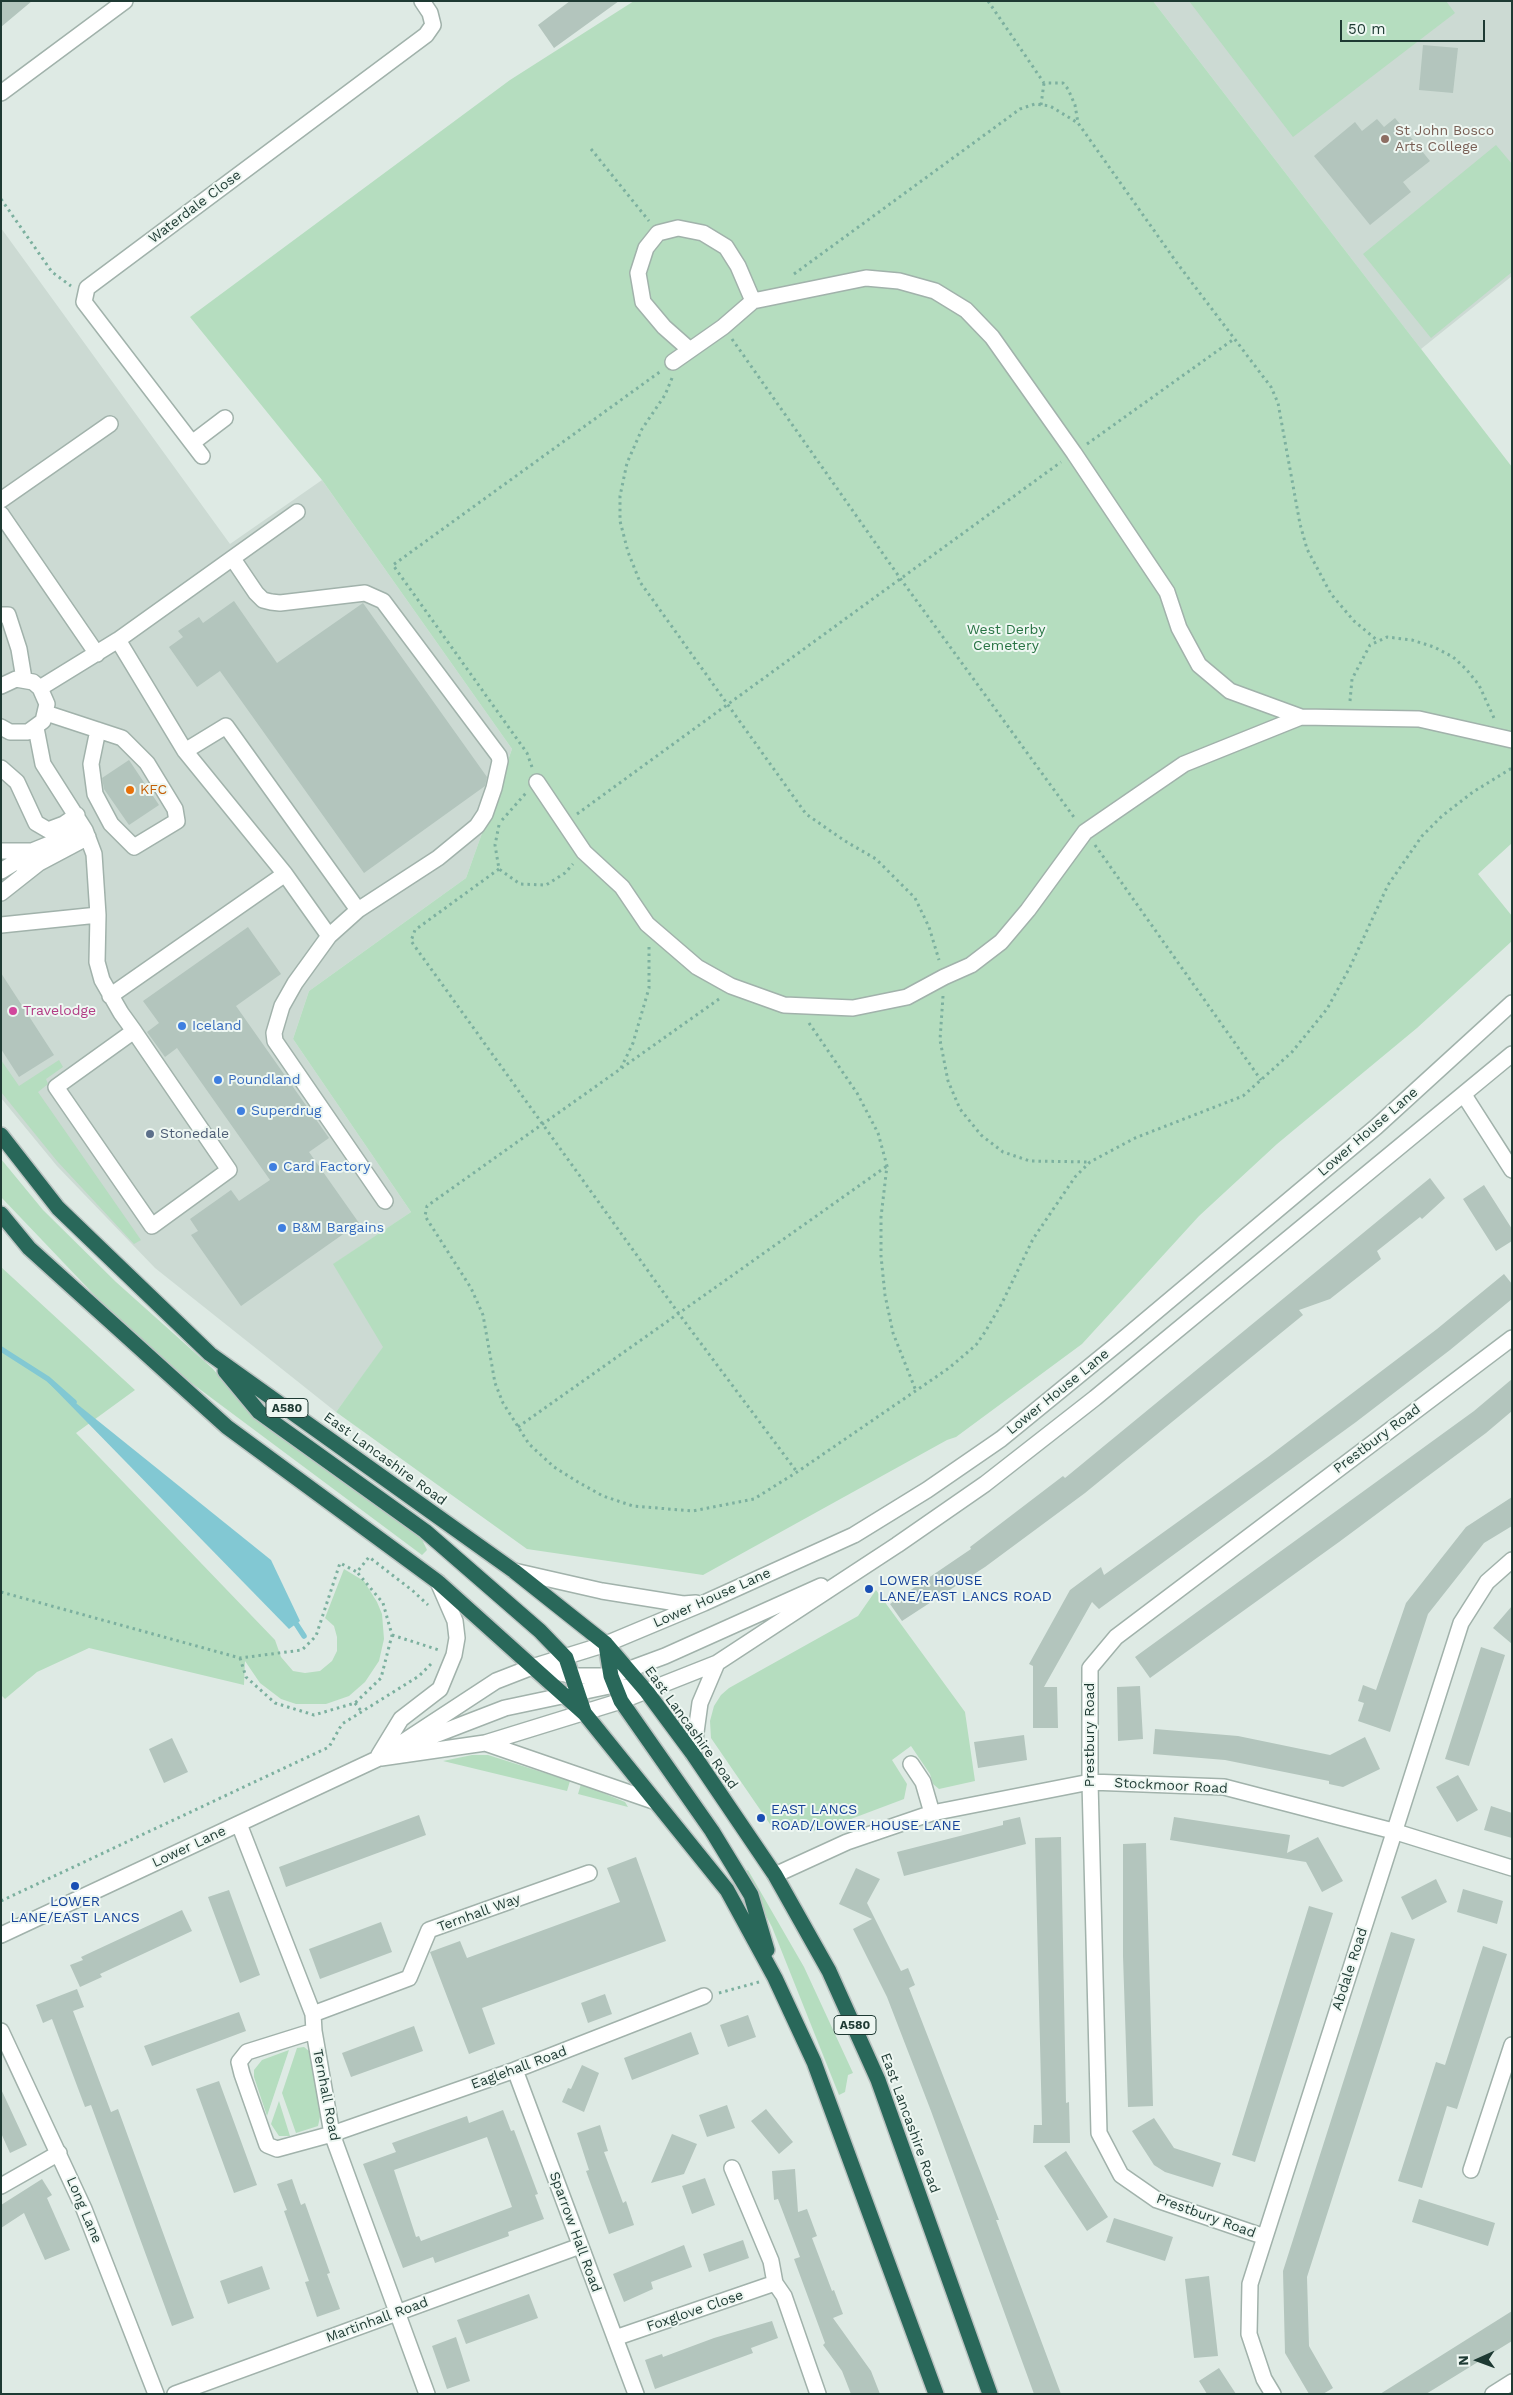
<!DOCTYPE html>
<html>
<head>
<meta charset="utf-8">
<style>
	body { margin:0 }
	#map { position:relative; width:1513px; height:2395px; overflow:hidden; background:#deeae4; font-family:"Work Sans",sans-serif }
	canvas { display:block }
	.frame { position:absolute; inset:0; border:2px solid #1e3a33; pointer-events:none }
	.north { position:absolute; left:1453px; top:2335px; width:50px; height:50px; -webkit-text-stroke:4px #eef7f2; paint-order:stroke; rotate:268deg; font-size:14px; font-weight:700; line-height:20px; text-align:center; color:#1e3a33 }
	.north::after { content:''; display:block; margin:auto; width:18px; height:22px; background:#1e3a33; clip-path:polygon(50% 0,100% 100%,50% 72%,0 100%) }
	.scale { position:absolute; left:1340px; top:20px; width:145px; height:22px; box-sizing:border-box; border:2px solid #1e3a33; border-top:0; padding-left:6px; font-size:15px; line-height:18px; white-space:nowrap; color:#1e3a33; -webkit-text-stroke:4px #eef7f2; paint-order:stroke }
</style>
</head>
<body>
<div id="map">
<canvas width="1513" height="2395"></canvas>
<div class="frame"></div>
<div class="north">N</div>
<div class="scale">50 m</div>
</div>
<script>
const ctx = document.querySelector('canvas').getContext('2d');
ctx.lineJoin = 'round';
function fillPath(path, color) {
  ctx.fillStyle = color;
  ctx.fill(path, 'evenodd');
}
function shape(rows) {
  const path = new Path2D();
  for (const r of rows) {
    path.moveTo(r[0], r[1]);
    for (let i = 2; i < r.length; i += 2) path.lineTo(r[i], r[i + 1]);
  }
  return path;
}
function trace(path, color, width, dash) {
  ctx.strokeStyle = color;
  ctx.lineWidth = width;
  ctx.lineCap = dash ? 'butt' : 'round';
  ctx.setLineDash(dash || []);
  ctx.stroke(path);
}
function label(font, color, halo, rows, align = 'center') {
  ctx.font = font + ' "Work Sans",sans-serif';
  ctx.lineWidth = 4;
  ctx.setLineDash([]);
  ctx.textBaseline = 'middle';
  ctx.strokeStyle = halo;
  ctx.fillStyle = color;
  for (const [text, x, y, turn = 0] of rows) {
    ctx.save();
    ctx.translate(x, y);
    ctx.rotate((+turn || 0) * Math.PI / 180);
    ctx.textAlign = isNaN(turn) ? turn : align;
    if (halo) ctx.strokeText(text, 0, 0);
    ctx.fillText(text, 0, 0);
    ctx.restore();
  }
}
const built = shape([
	[1153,1,1512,1,1512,276,1421,349],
	[1,228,230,544,322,480,512,749,466,878,309,991,293,1039,411,1212,334,1264,384,1347,336,1412,155,1268,57,1166,1,1098]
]);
const green = shape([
	[634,1,1153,1,1512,467,1512,843,1478,874,1512,916,1512,941,1417,1028,1277,1144,1199,1216,1082,1344,956,1437,947,1440,703,1575,527,1549,336,1412,383,1347,333,1264,411,1212,293,1039,309,991,466,878,512,749,322,480,190,317,510,80],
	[1189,1,1446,1,1455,13,1293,137],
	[1496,145,1512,164,1512,272,1431,338,1363,254],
	[1,1060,19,1086,59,1060,63,1067,46,1079,48,1084,38,1092,141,1240,134,1244,57,1161,1,1092],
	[1,1159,43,1210,116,1282,212,1368,244,1404,418,1531,427,1550,422,1555,178,1373,102,1303,1,1197],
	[1,1267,135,1390,76,1433,275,1640,281,1657,293,1671,305,1673,320,1671,332,1661,337,1651,337,1637,334,1626,325,1618,344,1569,364,1581,377,1602,382,1614,384,1639,379,1661,365,1682,349,1696,326,1704,296,1704,281,1699,260,1683,245,1661,244,1685,89,1648,37,1672,5,1699,1,1695],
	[876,1590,965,1712,975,1781,939,1789,933,1784,930,1774,911,1746,892,1760,907,1784,904,1799,819,1831,772,1827,711,1738,710,1721,714,1706,721,1695,729,1688,858,1616],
	[472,1755,488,1755,570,1781,567,1791,443,1761],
	[581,1784,625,1802,628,1807,578,1794],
	[748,1870,804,1967,853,2073,848,2075,845,2092,839,2095,772,1927,743,1873],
	[304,2047,309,2051,312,2061,320,2117,318,2126,296,2133,282,2093,297,2048],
	[289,2050,267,2116,254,2077,254,2070,262,2060],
	[279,2101,290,2136,279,2136,271,2124]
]);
const water = shape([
	[41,1375,271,1560,300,1621,289,1629]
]);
const stream = shape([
	[1,1349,48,1379,74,1402],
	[293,1619,304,1636]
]);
const building = shape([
	[1,1,32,1,1,27],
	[570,1,619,1,554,48,538,25],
	[1423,45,1458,48,1453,93,1419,90],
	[1395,118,1430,161,1403,182,1411,192,1370,225,1314,156,1355,122,1362,131,1377,119,1384,127],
	[234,601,277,663,363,603,487,777,485,786,364,873,220,671,197,687,169,647,183,637,178,631,199,617,203,623],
	[129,760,159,805,129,825,104,789,102,778],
	[248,927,281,974,236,1006,329,1138,309,1152,359,1223,241,1306,191,1235,198,1231,190,1219,231,1190,239,1201,270,1180,177,1048,165,1057,147,1032,159,1023,143,1001],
	[1,973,54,1055,19,1077,1,1049],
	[1430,1178,1445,1198,1422,1219,1420,1217,1377,1251,1381,1259,1330,1299,1299,1310,1303,1315,1085,1493,985,1567,902,1621,890,1604,971,1549,970,1547,1063,1476,1065,1478],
	[1484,1185,1512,1229,1512,1241,1496,1251,1463,1199],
	[1504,1274,1512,1284,1512,1299,1450,1350,1356,1422,1099,1609,1092,1602,1044,1687,1057,1687,1058,1728,1033,1728,1033,1666,1029,1664,1070,1590,1101,1567,1104,1575,1268,1457,1437,1329],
	[1512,1379,1512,1411,1486,1433,1339,1542,1150,1678,1135,1657,1474,1411],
	[1512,1497,1512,1526,1484,1543,1428,1614,1390,1732,1358,1721,1364,1703,1358,1701,1363,1685,1376,1690,1406,1603,1466,1527],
	[1512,1606,1512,1644,1493,1628],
	[1481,1647,1505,1655,1469,1766,1445,1759],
	[1140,1686,1143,1739,1118,1741,1117,1687],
	[1155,1729,1238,1736,1330,1755,1365,1737,1380,1769,1343,1787,1329,1784,1329,1781,1225,1760,1153,1754],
	[1024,1735,1027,1760,978,1768,974,1742],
	[172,1738,188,1772,164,1783,149,1749],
	[1458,1775,1478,1810,1457,1822,1436,1787],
	[1491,1806,1512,1813,1512,1838,1484,1830],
	[419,1815,426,1835,286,1887,279,1867],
	[1020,1817,1026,1844,904,1876,897,1852,1003,1825,1003,1821],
	[1174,1817,1290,1835,1287,1853,1318,1837,1343,1881,1322,1892,1306,1862,1170,1840],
	[1061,1837,1066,2103,1069,2102,1070,2143,1033,2143,1034,2125,1042,2125,1035,1838],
	[1146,1843,1153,2106,1128,2107,1123,1956,1123,1844],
	[636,1857,666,1941,482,2008,495,2044,469,2054,430,1952,460,1941,467,1958,620,1902,607,1868],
	[856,1868,880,1879,867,1903,901,1971,908,1968,915,1985,909,1988,999,2220,996,2220,1061,2394,1034,2394,931,2111,887,1997,853,1929,872,1919,839,1904],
	[1436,1879,1447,1902,1412,1920,1401,1897],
	[1463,1889,1503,1901,1497,1924,1457,1912],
	[229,1890,260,1975,240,1983,208,1897],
	[1309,1906,1333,1913,1255,2162,1232,2155],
	[182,1910,192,1931,100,1974,102,1977,80,1987,70,1965,83,1960,81,1957],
	[381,1922,392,1952,320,1979,309,1949],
	[1391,1932,1415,1939,1307,2277,1309,2346,1333,2388,1323,2394,1309,2394,1285,2353,1283,2271],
	[1483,1946,1507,1954,1457,2109,1447,2106,1422,2188,1398,2181,1436,2062,1445,2065],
	[77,1989,84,2007,73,2011,111,2112,118,2109,194,2318,172,2326,91,2105,85,2107,52,2019,43,2023,36,2005],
	[605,1994,612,2014,588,2023,581,2003],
	[239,2012,246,2031,152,2066,144,2046],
	[748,2015,756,2037,728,2047,720,2025],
	[414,2026,423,2051,351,2077,342,2053],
	[691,2032,699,2054,632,2080,624,2058],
	[582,2065,599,2073,584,2112,562,2102,568,2088,571,2089],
	[219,2081,257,2185,234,2193,196,2089],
	[1,2089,27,2145,10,2153,1,2133],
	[727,2105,735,2128,707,2137,699,2115],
	[766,2109,793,2142,779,2154,751,2121],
	[503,2110,511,2131,514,2130,538,2194,535,2195,544,2219,508,2232,509,2236,435,2263,433,2257,403,2268,363,2164,396,2152,392,2143,467,2116,469,2123],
	[487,2137,512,2207,421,2241,419,2236,416,2237,394,2170],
	[1154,2118,1174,2148,1221,2163,1213,2187,1165,2172,1154,2165,1132,2131],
	[600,2125,608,2151,604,2152,623,2203,626,2201,634,2225,609,2234,586,2171,589,2170,577,2133],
	[672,2134,697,2144,684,2174,651,2183],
	[1066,2151,1108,2217,1087,2231,1044,2166],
	[795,2169,798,2212,807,2209,817,2236,812,2238,832,2291,834,2290,843,2314,833,2318,871,2371,880,2394,851,2394,842,2371,823,2345,825,2343,794,2259,800,2257,778,2199,774,2200,772,2171],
	[705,2178,715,2205,692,2214,682,2186],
	[42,2179,52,2195,47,2198,70,2250,45,2260,24,2213,1,2228,1,2205],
	[292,2179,301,2205,305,2203,330,2273,327,2274,340,2309,317,2317,305,2282,309,2281,284,2211,287,2210,277,2184],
	[1419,2199,1495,2223,1488,2246,1412,2222],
	[1114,2218,1173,2237,1165,2261,1106,2242],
	[743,2240,749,2258,709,2272,703,2254],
	[684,2245,692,2267,651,2282,653,2289,624,2302,613,2274],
	[262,2266,270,2289,228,2304,220,2281],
	[1209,2276,1218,2356,1194,2358,1185,2279],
	[529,2294,538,2318,466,2344,457,2320],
	[1512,2311,1512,2341,1426,2394,1380,2394],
	[772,2321,778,2338,751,2348,753,2353,655,2389,645,2360,662,2354,663,2357,714,2338],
	[456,2337,470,2381,447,2389,432,2346],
	[1219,2368,1236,2394,1207,2394,1199,2381]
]);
const path = shape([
	[988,1,1044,83,1063,83,1068,89,1075,105,1078,123,1177,263,1271,387,1278,403,1300,524,1307,549,1331,594,1354,621,1378,641],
	[1041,105,1044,83],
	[591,149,649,221],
	[1,199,52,272,71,286],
	[794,274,1020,109,1035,104,1050,106,1078,123],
	[732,339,900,578,1076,820],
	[672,378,665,395,642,429,627,463,620,496,620,521,628,552,640,582,806,814,845,841,876,859,915,898,929,927,939,960],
	[1087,444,1234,339],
	[1350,701,1352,679,1370,645,1387,637,1412,640,1434,647,1453,657,1466,669,1479,685,1494,718],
	[532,767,527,753,393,565,661,371],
	[577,814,1061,462],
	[502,820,526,793],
	[499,825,495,845,499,869,520,884,546,885,565,873,573,864],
	[1095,845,1261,1080],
	[499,869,415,930,411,941,679,1314,797,1472],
	[943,996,940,1040,948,1081,960,1109,981,1135,1003,1152,1030,1161,1090,1162],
	[719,999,427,1206,425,1216,471,1288,483,1315,495,1383,503,1403,529,1444,554,1467,578,1482,603,1496,633,1506,693,1511,754,1499,797,1472,949,1368,976,1345,985,1332,1002,1303,1033,1239,1075,1177,1090,1162,1135,1138,1243,1096,1292,1052,1327,1009,1350,967,1388,885,1422,836,1442,816,1473,792,1512,768],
	[809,1023,857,1093,878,1133,887,1166,881,1217,881,1256,885,1295,893,1333,916,1391],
	[621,1068,633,1043,649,988,649,947],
	[518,1427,887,1166],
	[1,1592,240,1658,302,1650,316,1636,340,1563,357,1572,369,1557,413,1591,428,1605],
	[392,1635,439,1650],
	[240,1658,246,1677,275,1703,314,1715,355,1703,381,1678,392,1635,383,1603,357,1572],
	[355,1703,361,1711],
	[1,1901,329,1747,342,1724,419,1676,431,1664],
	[719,1993,759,1982]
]);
const minor = shape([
	[1,93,125,1],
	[690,350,664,327,643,302,638,273,646,248,658,233,678,228,703,233,726,247,738,266,753,301],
	[673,362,723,327,753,301,866,278,899,281,935,291,966,310,992,337,1074,453,1167,592,1179,628,1199,665,1230,691,1301,717],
	[192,443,225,418],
	[202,456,84,302,87,288,426,35,433,25,430,13,422,1],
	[1,500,110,424],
	[1,514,97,654],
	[233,559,256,593,263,600,271,602,280,603,365,593,383,601,499,756,500,761,494,788,485,814,477,826,438,858,358,910,329,936,285,874],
	[1,615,8,615,19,649,24,679],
	[118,640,297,512],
	[1,686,16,679,33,682,40,688,47,704,43,721,28,732,10,732,1,727],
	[40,688,118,640,185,751,285,874,110,996],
	[46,713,122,738,147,763,175,809,177,821,134,847,111,824,95,794,91,764,98,730],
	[36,728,43,764,85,830,94,854,98,915,97,962,102,980,121,1013,134,1031,229,1170,152,1226,56,1087,134,1031],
	[185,751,226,726,358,910],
	[1,768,17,782,36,823,48,830,64,824,77,815],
	[537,782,584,852,622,887,647,924,697,967,731,986,784,1005,853,1008,907,997,944,977,971,965,1001,942,1028,910,1085,832,1184,764,1301,717,1419,719,1512,740],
	[1,851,32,851,79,832],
	[1,871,14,863,39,863],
	[1,893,39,863,88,837],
	[1,925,98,915],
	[329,936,295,983,282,1006,274,1033,275,1041,385,1201],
	[1464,1095,1512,1170],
	[514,1571,602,1591,683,1604,696,1603],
	[536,1668,574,1676,611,1676,665,1656,821,1586],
	[485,1743,656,1802],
	[409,1745,505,1708,614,1685,646,1691],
	[693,1754,700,1703,717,1663],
	[379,1755,401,1719,440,1689,454,1655,457,1638,455,1621,438,1582],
	[381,1758,485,1743,621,1701,717,1663,897,1545,985,1484,1095,1398,1512,1054],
	[911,1764,923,1782,932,1813],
	[239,1824,313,2014,314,2031,332,2134,427,2394],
	[775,1875,847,1842,932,1813,1090,1782,1224,1787,1393,1831,1512,1868],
	[1,1935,377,1759,496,1681,532,1667,606,1644,704,1603,854,1535,927,1490,1001,1439,1127,1336,1376,1127,1512,1003],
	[313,2014,409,1978,429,1930,589,1873],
	[1,2031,84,2209,156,2394],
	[314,2031,247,2052,239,2062,242,2074,267,2145,277,2149,332,2134,515,2070,704,1996],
	[515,2070,636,2394],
	[732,2168,771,2261,775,2283,784,2296,818,2394],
	[1471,2170,1512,2045],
	[1,2186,59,2153],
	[1265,2237,1157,2200,1121,2175,1099,2133,1090,1782,1090,1668,1116,1637,1512,1338],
	[615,2338,775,2283],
	[175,2394,580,2246],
	[1273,2394,1264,2379,1249,2334,1250,2284,1461,1623,1487,1582,1512,1560],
	[1493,2394,1512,2382]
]);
const highway = shape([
	[1,1135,58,1208,210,1354,514,1571,606,1644,647,1692,693,1754,775,1875,829,1971,878,2080,990,2394],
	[1,1214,29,1248,227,1427,438,1582,585,1714,727,1890,775,1978,814,2062,936,2394],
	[225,1371,259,1412,425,1531,540,1631,566,1658,584,1712],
	[606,1645,611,1676,621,1701,712,1831,751,1895,767,1950]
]);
const markers = [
	[1385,139,5,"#8d6e63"],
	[130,790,5,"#e8710a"],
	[13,1011,5,"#d1479c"],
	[182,1026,5,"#3f7fe0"],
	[218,1080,5,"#3f7fe0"],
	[241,1111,5,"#3f7fe0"],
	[150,1134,5,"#5c6f8a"],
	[273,1167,5,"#3f7fe0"],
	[282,1228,5,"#3f7fe0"],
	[869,1589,5,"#1a4fb4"],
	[761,1818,5,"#1a4fb4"],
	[75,1886,5,"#1a4fb4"]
];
const shields = [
	[287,1408,42],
	[855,2025,42]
];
const shieldNames = [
	["A580",287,1408],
	["A580",855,2025]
];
const educationNames = [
	["St John Bosco",1395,131],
	["Arts College",1395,147]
];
const streetNames = [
	["Waterdale Close",195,207,-37],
	["Lower House Lane",1368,1132,-41],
	["Lower House Lane",1058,1392,-39],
	["Prestbury Road",1377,1439,-37],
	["East Lancashire Road",385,1459,36],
	["Lower House Lane",712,1598,-24],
	["East Lancashire Road",691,1728,54],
	["Prestbury Road",1090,1735,-90],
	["Stockmoor Road",1171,1786,3],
	["Lower Lane",189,1847,-25],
	["Ternhall Way",479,1913,-20],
	["Abdale Road",1350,1969,-72],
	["Eaglehall Road",519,2068,-20],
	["Ternhall Road",326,2095,79],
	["East Lancashire Road",910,2123,70],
	["Long Lane",84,2210,67],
	["Prestbury Road",1206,2216,20],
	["Sparrow Hall Road",575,2232,70],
	["Foxglove Close",695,2311,-19],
	["Martinhall Road",377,2320,-20]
];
const parkNames = [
	["West Derby",1006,630],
	["Cemetery",1006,646]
];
const foodNames = [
	["KFC",140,790]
];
const hotelNames = [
	["Travelodge",23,1011]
];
const shopNames = [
	["Iceland",192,1026],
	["Poundland",228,1080],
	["Superdrug",251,1111],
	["Card Factory",283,1167],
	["B&M Bargains",292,1228]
];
const serviceNames = [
	["Stonedale",160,1134]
];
const transitNames = [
	["LOWER HOUSE",879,1581],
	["LANE/EAST LANCS ROAD",879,1597],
	["EAST LANCS",771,1810],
	["ROAD/LOWER HOUSE LANE",771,1826],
	["LOWER",75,1902,"center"],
	["LANE/EAST LANCS",75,1918,"center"]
];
fillPath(built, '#ccdad3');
fillPath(green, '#b5ddbf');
fillPath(water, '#82c8d3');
trace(stream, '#82c8d3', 5.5);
fillPath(building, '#b3c5bd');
trace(minor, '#a1b2ab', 18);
trace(highway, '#bcc4c2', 18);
trace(path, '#7cb09f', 3, [2.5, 4]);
trace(minor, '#fff', 15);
trace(highway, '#29685a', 15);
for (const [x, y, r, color] of markers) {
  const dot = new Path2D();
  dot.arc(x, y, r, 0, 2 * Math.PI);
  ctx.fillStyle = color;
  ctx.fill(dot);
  trace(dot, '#eef7f2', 2);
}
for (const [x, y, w] of shields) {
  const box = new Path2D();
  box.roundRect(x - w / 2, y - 9.5, w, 19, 4);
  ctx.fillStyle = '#eef7f2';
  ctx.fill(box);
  trace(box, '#1e3a33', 1);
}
label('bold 12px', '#1e3a33', null, shieldNames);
label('14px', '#785e54', '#eef7f2', educationNames, 'left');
label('14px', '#1e3a33', '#eef7f2', streetNames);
label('14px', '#277343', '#eef7f2', parkNames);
label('14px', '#c56008', '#eef7f2', foodNames, 'left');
label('14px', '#b23c85', '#eef7f2', hotelNames, 'left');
label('14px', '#366cbe', '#eef7f2', shopNames, 'left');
label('14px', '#4e5e75', '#eef7f2', serviceNames, 'left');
label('14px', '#164399', '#eef7f2', transitNames, 'left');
</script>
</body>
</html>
